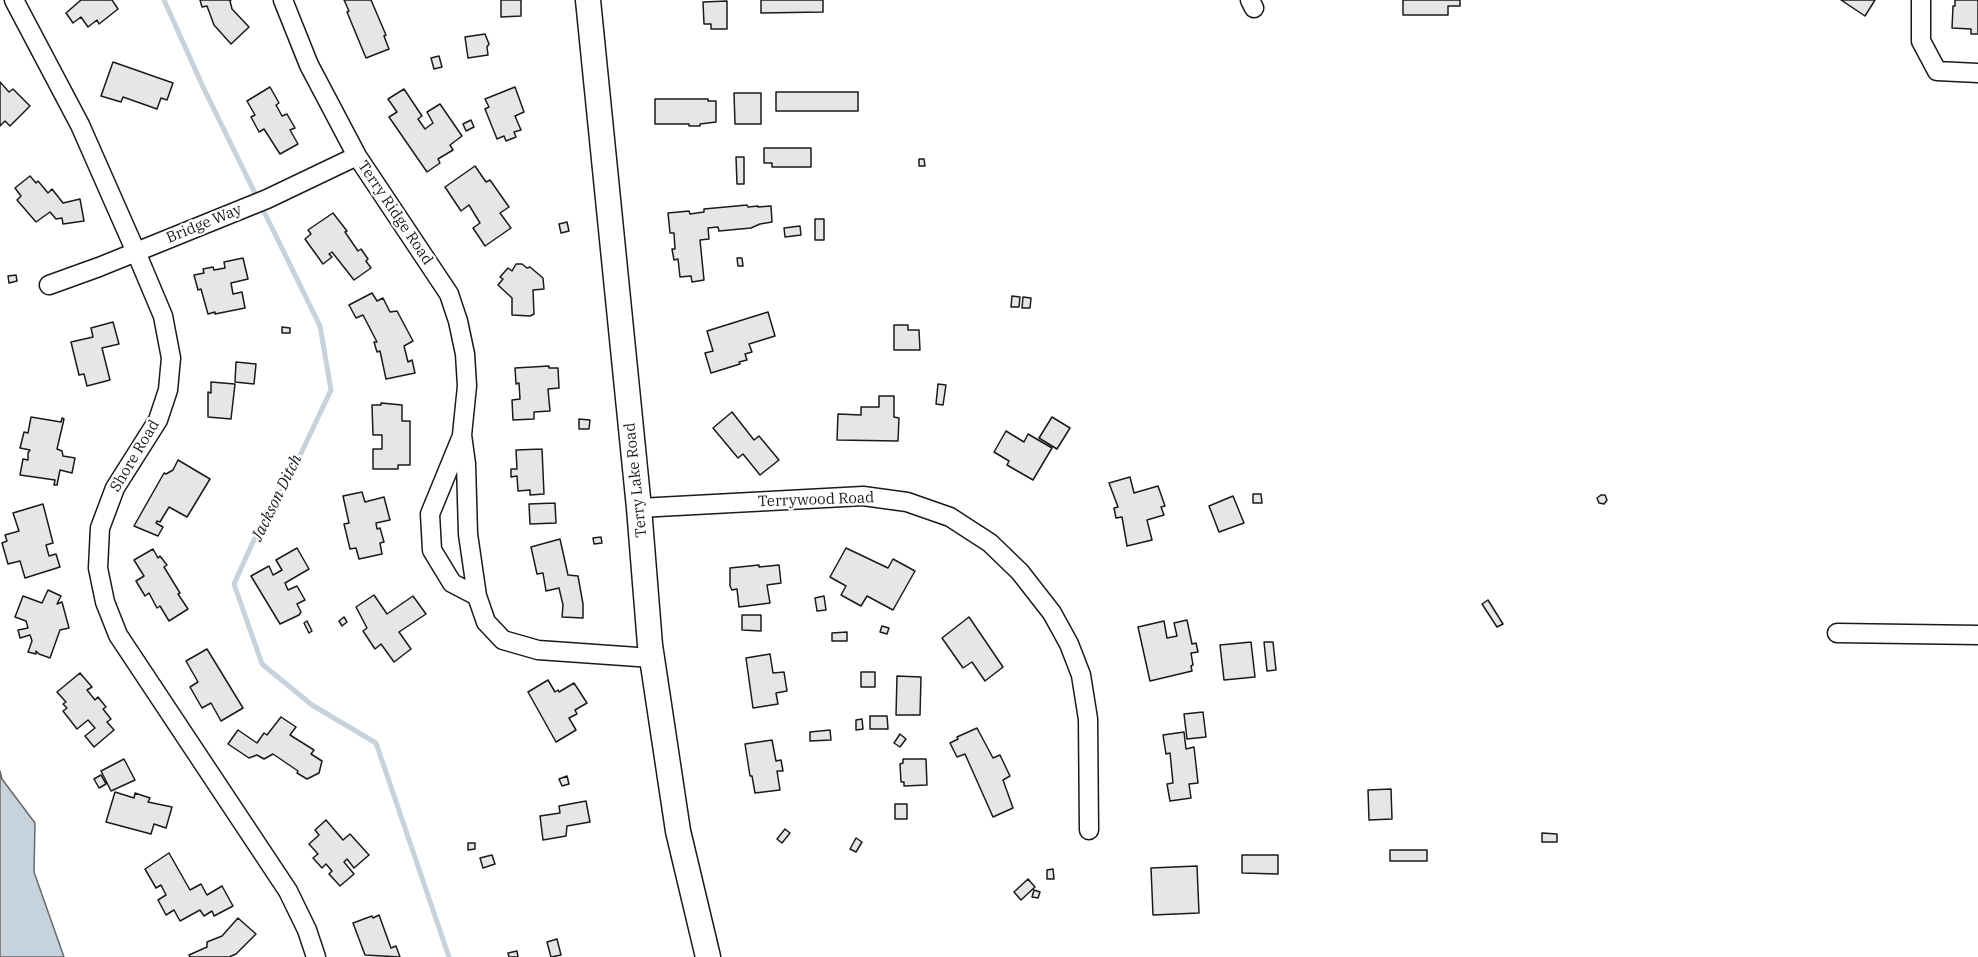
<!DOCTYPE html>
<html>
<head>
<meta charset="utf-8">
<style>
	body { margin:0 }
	canvas { display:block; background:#fff }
</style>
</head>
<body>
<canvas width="1978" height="957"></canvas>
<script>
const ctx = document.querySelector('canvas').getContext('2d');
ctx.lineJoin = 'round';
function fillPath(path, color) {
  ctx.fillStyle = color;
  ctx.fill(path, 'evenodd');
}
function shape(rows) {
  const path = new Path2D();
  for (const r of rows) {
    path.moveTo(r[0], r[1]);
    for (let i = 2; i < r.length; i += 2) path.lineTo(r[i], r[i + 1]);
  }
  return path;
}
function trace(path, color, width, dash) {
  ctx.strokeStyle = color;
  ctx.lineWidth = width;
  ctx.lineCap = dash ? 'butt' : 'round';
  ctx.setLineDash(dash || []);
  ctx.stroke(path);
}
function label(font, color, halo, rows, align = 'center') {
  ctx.font = font + ' "IBM Plex Serif",serif';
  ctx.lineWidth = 4.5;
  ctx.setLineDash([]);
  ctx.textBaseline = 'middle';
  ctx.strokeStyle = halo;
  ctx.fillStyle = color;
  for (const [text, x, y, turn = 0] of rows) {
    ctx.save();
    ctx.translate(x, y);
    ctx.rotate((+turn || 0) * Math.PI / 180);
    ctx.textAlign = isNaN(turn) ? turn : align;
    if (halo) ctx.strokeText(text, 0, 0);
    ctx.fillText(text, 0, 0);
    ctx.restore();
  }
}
const water = shape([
	[0,771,2,779,35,823,34,872,64,957,0,957,0,771]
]);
const stream = shape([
	[164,0,204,89,320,326,331,390,295,466,252,544,234,584,262,664,312,705,376,743,449,957]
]);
const building = shape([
	[81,0,112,0,118,9,99,24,97,20,88,27,81,17,73,23,66,13,81,0],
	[200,0,231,0,230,1,232,9,249,27,231,44,214,25,207,6,202,7,200,0],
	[344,0,371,0,386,35,384,36,389,49,366,58,347,12,349,11,344,0],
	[501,0,521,0,521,16,501,17,501,0],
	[761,0,823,0,823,12,761,13,761,0],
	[1403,0,1460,0,1460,6,1448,6,1448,15,1403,15,1403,0],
	[1841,0,1875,0,1865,16,1841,0],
	[1955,0,1978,0,1978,34,1971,34,1971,29,1952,28,1953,6,1955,6,1955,0],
	[727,1,727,29,711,29,711,24,704,24,703,2,727,1],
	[485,34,489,44,487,47,488,55,468,58,465,37,485,34],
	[439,56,442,67,434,69,431,58,439,56],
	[113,62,173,83,167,100,161,98,157,109,123,97,121,102,101,96,113,62],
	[0,82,9,92,13,89,30,106,10,126,5,121,0,126,0,82],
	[270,87,279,103,276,105,282,116,287,114,295,128,290,130,298,144,280,154,264,129,259,132,251,117,255,115,247,101,270,87],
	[515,87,524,112,515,116,521,130,514,132,516,137,506,141,504,136,497,139,485,109,489,107,485,99,515,87],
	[404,89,422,116,418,119,425,129,433,123,427,112,440,104,462,136,450,145,453,150,438,159,440,163,427,172,389,117,397,112,388,99,404,89],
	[776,92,858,92,858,111,776,111,776,92],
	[734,93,761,93,761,124,735,124,734,93],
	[655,99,708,99,708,101,716,101,716,122,700,124,700,126,689,126,689,124,655,124,655,99],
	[471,120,474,127,466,131,463,124,471,120],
	[764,148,811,148,811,167,772,167,772,163,764,163,764,148],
	[736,157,744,157,744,184,737,184,736,157],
	[919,159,924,159,925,166,919,166,919,159],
	[475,166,486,182,490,180,509,207,500,213,511,228,485,246,473,228,480,223,469,205,461,211,445,187,475,166],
	[30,176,36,183,38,181,48,193,52,189,63,203,80,199,84,221,63,224,62,218,56,219,50,212,36,222,17,200,21,196,15,188,30,176],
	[747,205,748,207,758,206,758,207,771,206,772,222,760,224,751,228,719,231,718,227,708,228,709,239,700,240,704,280,692,282,691,276,680,277,678,259,674,260,672,249,675,249,674,233,670,233,668,213,689,211,690,214,704,212,704,209,747,205],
	[333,213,347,231,345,232,358,251,361,249,368,259,366,261,371,268,354,280,332,252,329,254,332,257,323,264,305,239,311,234,308,230,333,213],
	[815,219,824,219,824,240,815,240,815,219],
	[567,222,569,231,561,233,559,224,567,222],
	[800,226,801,235,785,237,784,228,800,226],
	[243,258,248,279,231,283,233,294,242,292,245,308,215,314,215,312,208,314,201,289,198,290,194,275,204,273,203,269,213,267,214,270,225,268,224,262,243,258],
	[737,258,742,258,743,266,738,266,737,258],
	[516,264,522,264,527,268,530,267,543,278,544,289,533,290,534,314,530,316,512,315,512,298,498,285,503,279,500,277,508,268,512,271,516,264],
	[16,275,17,281,9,283,8,276,16,275],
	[372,293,377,301,383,298,390,312,397,311,413,341,404,346,408,362,412,360,415,373,386,379,380,351,377,352,374,342,377,342,363,315,356,318,349,305,372,293],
	[1012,296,1020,297,1019,307,1011,307,1012,296],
	[1023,297,1031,298,1030,308,1022,308,1023,297],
	[768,312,775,336,749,344,752,352,745,354,747,360,739,362,740,364,711,373,705,353,713,351,707,331,768,312],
	[113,322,119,344,102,348,110,380,87,386,84,374,79,375,71,342,93,337,91,328,113,322],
	[894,325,908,325,908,330,919,330,920,350,894,350,894,325],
	[282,327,290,328,290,333,282,333,282,327],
	[236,362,256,364,254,384,235,382,236,362],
	[549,366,549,368,558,368,559,388,548,389,550,411,534,412,534,419,513,420,512,400,520,399,519,383,516,384,515,368,549,366],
	[211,382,235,384,231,419,208,417,208,392,211,393,211,382],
	[938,384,946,385,943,405,936,404,938,384],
	[879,396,894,396,894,417,899,418,898,441,837,440,838,414,861,415,861,407,879,407,879,396],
	[381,403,402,405,402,421,410,421,410,465,398,465,398,469,373,469,373,449,382,449,382,435,373,435,372,405,381,405,381,403],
	[732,412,754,440,759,436,779,460,760,475,743,454,738,458,713,428,732,412],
	[31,417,61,422,62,418,64,419,57,449,62,451,63,456,75,458,72,473,60,470,57,485,54,485,55,480,20,475,23,459,28,460,28,453,30,450,20,448,24,432,28,433,31,417],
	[1052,417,1070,428,1057,449,1039,438,1052,417],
	[579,419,590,420,589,429,579,429,579,419],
	[1006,431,1024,442,1028,434,1052,448,1033,480,1007,465,1009,461,994,452,1006,431],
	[542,449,544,494,530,495,530,490,518,491,517,476,511,477,511,469,517,469,516,450,542,449],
	[178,460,210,479,187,517,169,507,160,522,157,521,156,523,163,527,158,536,134,526,164,473,166,474,173,470,178,460],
	[1130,477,1134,493,1158,486,1165,506,1161,507,1164,515,1147,520,1152,540,1127,546,1122,517,1116,518,1114,508,1118,507,1109,483,1130,477],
	[362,492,365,502,384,497,390,520,376,523,377,529,380,528,384,542,380,543,382,554,359,559,356,548,350,549,344,524,349,523,343,496,362,492],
	[1253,494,1261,494,1262,503,1253,503,1253,494],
	[1601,495,1605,495,1607,500,1604,504,1599,503,1597,498,1601,495],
	[1233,496,1244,523,1219,532,1209,506,1233,496],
	[555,503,556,523,530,524,529,504,555,503],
	[43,504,53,543,46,545,49,556,56,554,60,567,25,578,20,561,8,564,2,543,7,541,5,535,19,531,13,513,43,504],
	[601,537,602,543,594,544,593,538,601,537],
	[560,539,568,575,578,576,583,604,583,618,562,617,563,605,559,588,546,591,543,573,537,574,531,547,560,539],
	[297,548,309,569,285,583,288,590,297,586,305,600,297,604,301,612,299,615,280,624,251,576,269,566,273,575,282,570,276,560,297,548],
	[846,548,888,568,893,559,915,571,893,610,867,596,861,606,841,595,846,586,830,577,846,548],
	[153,549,158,558,160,556,167,565,164,567,180,593,178,594,188,609,169,621,160,606,157,608,149,593,145,596,136,581,144,576,134,560,153,549],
	[759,565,759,567,779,565,781,583,767,585,770,603,739,607,737,589,732,590,730,586,730,568,759,565],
	[48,590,61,596,57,604,62,602,69,628,60,630,50,658,39,654,36,651,36,654,28,652,32,641,30,635,20,638,18,630,28,628,26,621,15,617,23,596,42,603,48,590],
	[374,595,387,614,413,596,426,614,399,632,411,649,394,662,381,644,375,649,363,631,367,628,356,607,374,595],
	[824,596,826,610,817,611,815,598,824,596],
	[1488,600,1503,624,1497,627,1482,604,1488,600],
	[742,615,761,615,761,631,742,630,742,615],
	[344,617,347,622,342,626,339,621,344,617],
	[969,617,1003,667,985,681,972,662,963,668,942,638,969,617],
	[1187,620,1192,644,1196,643,1198,652,1191,653,1193,665,1191,666,1192,671,1150,681,1138,627,1164,621,1167,638,1177,636,1174,623,1187,620],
	[307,621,312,631,309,633,304,623,307,621],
	[882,626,889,628,887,634,880,632,882,626],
	[847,632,847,641,832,641,832,633,847,632],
	[1251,642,1255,677,1224,680,1220,645,1251,642],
	[1264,642,1273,642,1276,670,1267,671,1264,642],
	[207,649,243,708,221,721,211,703,202,708,190,687,198,682,186,661,207,649],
	[770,654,773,673,784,672,787,691,776,693,778,704,753,708,746,658,770,654],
	[861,672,875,672,875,687,861,687,861,672],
	[80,673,92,687,87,690,95,700,98,697,106,707,103,709,111,719,107,722,114,730,94,747,85,736,95,728,88,720,77,729,63,711,67,708,63,704,66,702,57,692,80,673],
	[897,676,921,677,920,715,896,715,897,676],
	[548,680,555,692,558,690,559,692,574,683,587,703,575,710,577,714,569,718,576,730,556,742,528,692,548,680],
	[1203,712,1206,737,1187,739,1184,714,1203,712],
	[870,716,887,716,888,729,870,729,870,716],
	[281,717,296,727,290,735,314,750,311,754,322,761,319,773,307,779,297,773,298,771,273,754,264,759,257,755,249,758,228,744,238,730,257,743,264,733,267,735,281,717],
	[862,719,863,729,856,730,856,720,862,719],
	[977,728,993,758,1000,755,1010,776,1003,780,1013,808,993,817,965,754,957,757,950,743,958,739,957,737,977,728],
	[830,730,831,740,810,741,810,732,830,730],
	[1184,732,1186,749,1194,747,1198,783,1189,784,1191,798,1170,801,1167,784,1173,783,1170,753,1166,754,1163,735,1184,732],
	[900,734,906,739,900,747,894,743,900,734],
	[772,740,776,761,781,760,783,771,777,771,780,790,755,793,752,776,750,776,745,744,772,740],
	[124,759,135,780,111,791,101,771,124,759],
	[903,759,926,759,927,785,904,786,904,782,901,782,900,764,903,763,903,759],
	[101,775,106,784,99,788,94,779,101,775],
	[567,776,569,784,562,786,559,779,567,776],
	[1391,789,1392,819,1369,820,1368,790,1391,789],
	[115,792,134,798,135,793,150,798,148,802,172,807,166,828,154,824,151,834,106,822,115,792],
	[586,801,590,822,567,826,566,836,543,840,540,816,560,813,559,806,586,801],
	[895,804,907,804,907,819,895,819,895,804],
	[326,820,343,840,350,834,369,855,354,868,347,859,344,862,354,874,340,886,329,874,332,871,326,864,322,868,313,858,318,854,309,844,319,835,315,830,326,820],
	[785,829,790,833,782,843,777,839,785,829],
	[1542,833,1557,834,1557,842,1542,842,1542,833],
	[856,838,862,842,856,852,850,849,856,838],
	[468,843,475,843,475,849,468,850,468,843],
	[1390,850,1427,850,1427,861,1390,861,1390,850],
	[169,853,190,890,201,884,207,895,222,886,233,906,214,916,212,911,204,916,200,910,180,921,174,910,166,915,158,900,166,895,161,885,156,888,145,869,169,853],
	[492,855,495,864,483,868,480,858,492,855],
	[1242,855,1278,855,1278,874,1242,873,1242,855],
	[1197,866,1199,913,1153,915,1151,868,1197,866],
	[1053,869,1054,879,1047,879,1047,870,1053,869],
	[1028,879,1035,887,1021,900,1014,892,1028,879],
	[1034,890,1040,892,1038,898,1032,897,1034,890],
	[379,915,391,948,396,946,400,957,365,955,353,923,372,916,373,918,379,915],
	[238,918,256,934,236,954,229,957,190,957,189,955,207,947,207,942,222,936,238,918],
	[557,939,561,955,551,957,547,942,557,939],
	[517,951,518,957,509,957,508,953,517,951]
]);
const minor = shape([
	[14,0,80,125,136,252,163,316,171,358,168,390,158,420,115,488,100,528,98,568,105,602,118,635,288,891,307,930,316,957],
	[283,0,309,65,357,156,449,294,458,321,465,354,467,386,462,435,466,464,468,534,477,596,486,622,503,640,538,650,652,658],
	[1250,0,1254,8],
	[1921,0,1921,41,1937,71,1978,73],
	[49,285,99,267,267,199,357,156],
	[462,436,430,514,432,550,452,583,477,596],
	[639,508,863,496,907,502,950,517,990,543,1020,572,1052,613,1069,644,1081,675,1088,719,1089,830],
	[1837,633,1978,635]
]);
const major = shape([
	[588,0,639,508,650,645,678,831,708,957]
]);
const streetNames = [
	["Terry Ridge Road",395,213,56],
	["Bridge Way",204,224,-22],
	["Shore Road",135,456,-59],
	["Terry Lake Road",636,480,-96],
	["Terrywood Road",816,500,-2]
];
const waterNames = [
	["Jackson Ditch",277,498,-64]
];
fillPath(water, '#c6d2dc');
trace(water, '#6a6a6a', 1.5);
trace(stream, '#c6d2dc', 5);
fillPath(building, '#e6e6e6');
trace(building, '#1a1a1a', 1.5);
trace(minor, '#1a1a1a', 21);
trace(major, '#1a1a1a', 27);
trace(minor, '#fff', 18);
trace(major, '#fff', 24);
label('15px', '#1a1a1a', '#fff', streetNames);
label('italic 16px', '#1a1a1a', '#fff', waterNames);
</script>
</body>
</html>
